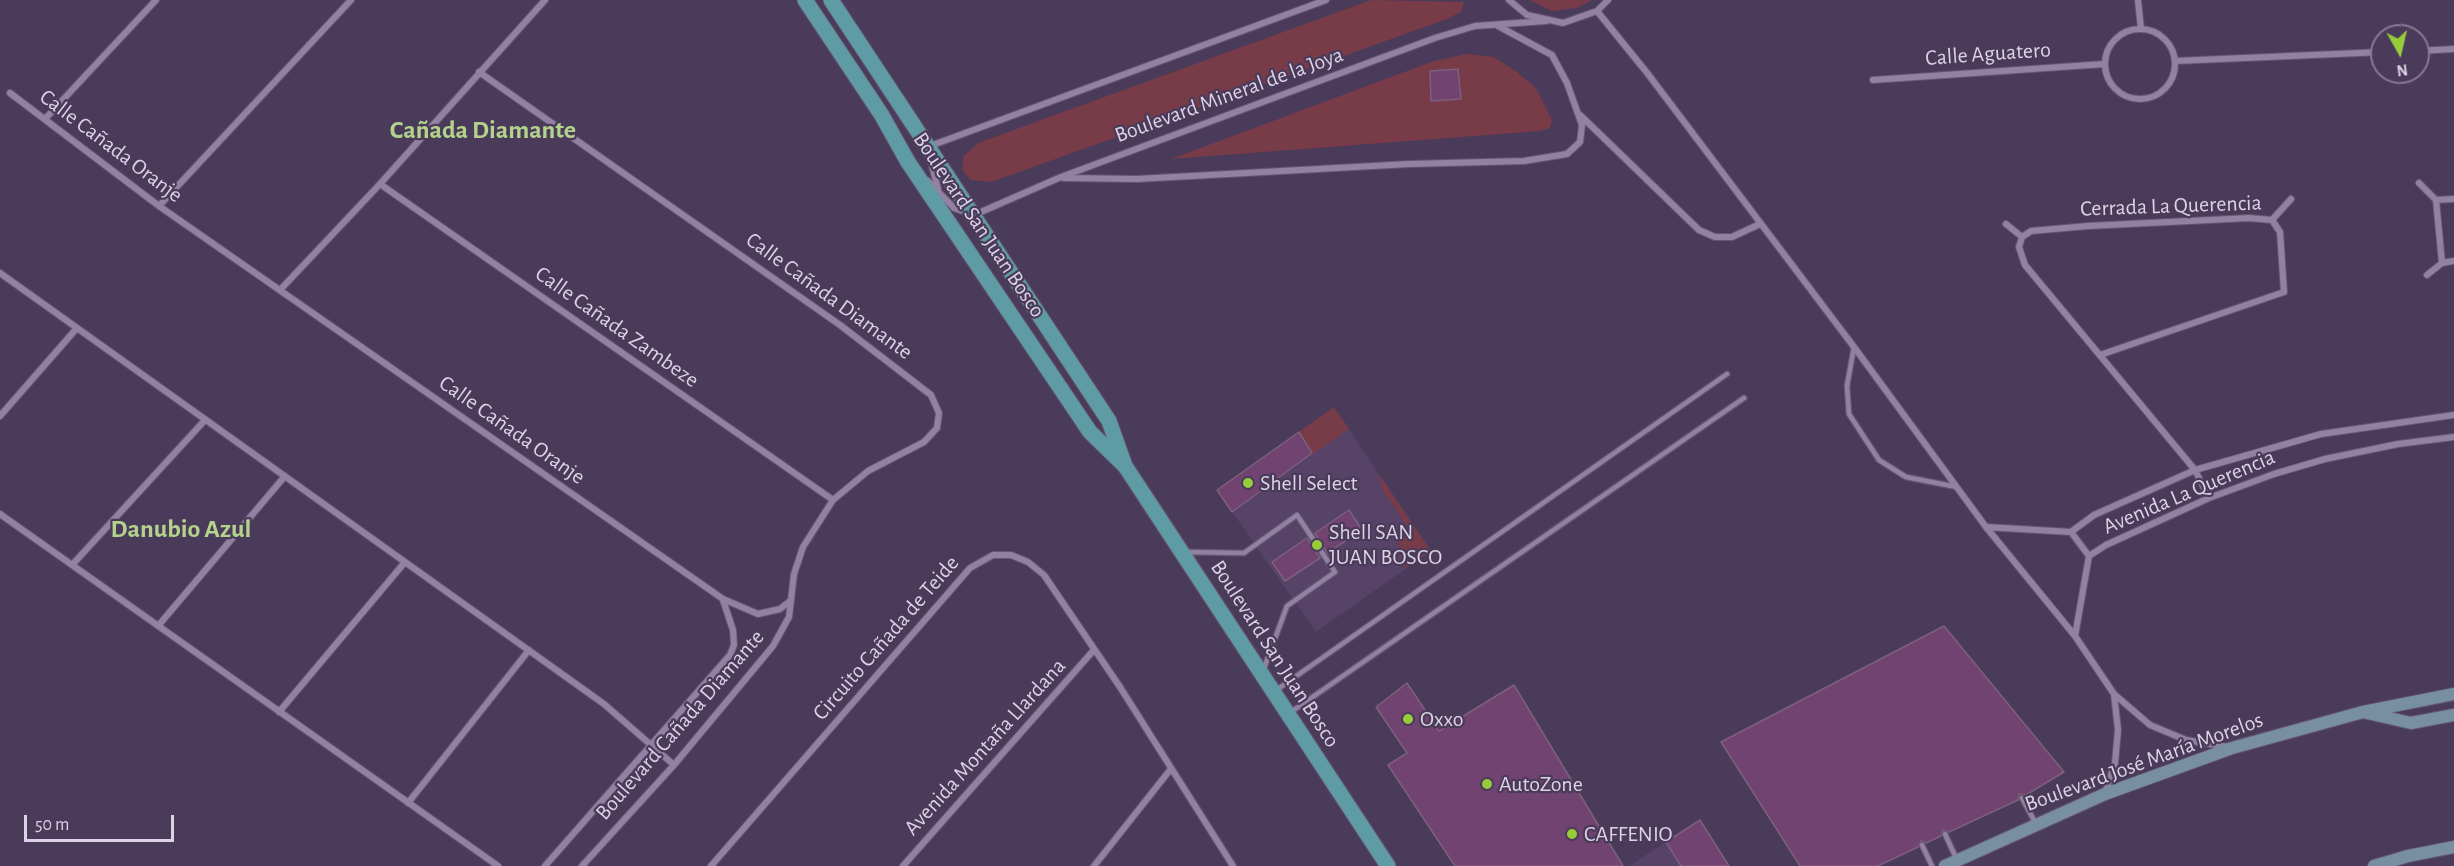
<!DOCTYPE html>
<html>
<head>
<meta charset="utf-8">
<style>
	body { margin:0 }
	#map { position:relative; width:2454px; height:866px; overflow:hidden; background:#4b3b5a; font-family:"Alegreya Sans",sans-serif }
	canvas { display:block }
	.north { position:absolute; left:2370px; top:24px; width:60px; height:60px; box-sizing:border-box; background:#4b3b5a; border:2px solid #857892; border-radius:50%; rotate:172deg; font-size:16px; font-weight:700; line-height:24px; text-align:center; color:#dcd3e6 }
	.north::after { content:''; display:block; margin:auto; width:21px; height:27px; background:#96cc3a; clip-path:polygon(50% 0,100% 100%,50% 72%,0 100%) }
	.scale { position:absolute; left:24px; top:815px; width:150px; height:27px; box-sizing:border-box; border:3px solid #dcd3e6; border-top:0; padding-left:8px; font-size:18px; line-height:21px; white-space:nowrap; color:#dcd3e6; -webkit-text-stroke:4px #4b3b5a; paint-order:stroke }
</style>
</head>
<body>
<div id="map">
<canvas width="2454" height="866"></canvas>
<div class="north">N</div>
<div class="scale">50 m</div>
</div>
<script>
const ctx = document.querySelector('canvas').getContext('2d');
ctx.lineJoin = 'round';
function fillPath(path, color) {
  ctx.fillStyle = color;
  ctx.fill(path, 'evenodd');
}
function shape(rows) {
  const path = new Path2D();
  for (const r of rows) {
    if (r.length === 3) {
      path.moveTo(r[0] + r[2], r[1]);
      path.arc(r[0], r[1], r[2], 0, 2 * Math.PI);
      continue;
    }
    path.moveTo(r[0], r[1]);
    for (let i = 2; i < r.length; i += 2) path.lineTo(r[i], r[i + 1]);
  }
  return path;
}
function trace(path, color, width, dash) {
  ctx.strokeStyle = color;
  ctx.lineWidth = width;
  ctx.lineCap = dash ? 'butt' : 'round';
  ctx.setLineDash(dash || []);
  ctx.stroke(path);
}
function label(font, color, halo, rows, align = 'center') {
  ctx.font = font + ' "Alegreya Sans",sans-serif';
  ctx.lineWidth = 4.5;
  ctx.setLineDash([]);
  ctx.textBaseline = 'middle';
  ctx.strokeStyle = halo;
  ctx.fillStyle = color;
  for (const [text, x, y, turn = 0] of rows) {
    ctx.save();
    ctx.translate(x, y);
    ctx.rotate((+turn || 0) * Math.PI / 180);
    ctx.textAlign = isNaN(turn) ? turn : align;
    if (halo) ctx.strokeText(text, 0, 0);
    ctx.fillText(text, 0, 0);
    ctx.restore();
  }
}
const built = shape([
	[1334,407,1431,551,1316,632,1217,490],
	[1700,820,1729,866,1629,866]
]);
const green = shape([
	[1371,0,1464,2,1461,12,1447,19,991,182,971,180,962,170,964,156,978,143],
	[1530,0,1592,0,1577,8,1552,11],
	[1466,54,1494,57,1517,72,1536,88,1552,120,1550,128,1540,131,1171,159,1434,61],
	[1334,407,1349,429,1313,454,1299,432],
	[1378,473,1431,551,1407,568,1400,559,1398,541,1411,532,1382,489]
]);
const building = shape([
	[1458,69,1461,99,1431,101,1430,71,1458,69],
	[1299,432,1312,453,1232,512,1217,490,1299,432],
	[1349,510,1362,530,1327,553,1315,533,1349,510],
	[1307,538,1320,558,1285,581,1272,562,1307,538],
	[1944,626,2064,772,2026,795,2019,794,2018,800,1949,832,1943,830,1941,836,1926,843,1921,841,1918,847,1878,866,1800,866,1721,742,1944,626],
	[1407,683,1439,731,1514,685,1623,866,1455,866,1388,765,1407,753,1376,707,1407,683],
	[1700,820,1729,866,1681,866,1666,842,1700,820]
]);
const lane = shape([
	[1854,347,1847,386,1849,414,1879,460,1906,477,1957,487],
	[1185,552,1244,553,1297,515,1335,572,1287,606,1263,671],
	[1275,691,1727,374],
	[1291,712,1744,398],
	[2022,798,2036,824],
	[1945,834,1957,860],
	[1922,845,1932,866]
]);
const street = shape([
	[1509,0,1527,15,1563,23,1597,11,1608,0],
	[2138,0,2141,29],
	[1597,11,1648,74,1854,347,1986,527,2075,636,2114,694,2150,725,2186,740,2228,747],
	[2140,64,35],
	[2418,51,2454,49],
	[2175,61,2382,52],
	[479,72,840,325,931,395,939,413,937,428,924,442,868,471,833,500,803,547,794,574,789,617,773,646,674,765,582,866],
	[1873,80,2104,64],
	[10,93,159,206,723,599,758,614,780,609,790,601],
	[1580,115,1699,230,1715,237,1732,237,1760,224],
	[45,119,156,0],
	[930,146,1326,0],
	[930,158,938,189],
	[1064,178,1137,179,1409,164,1524,161,1567,154,1580,142,1582,125,1567,83,1552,55,1498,26],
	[928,181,954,208,974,215,1061,177,1435,38,1475,26,1546,21],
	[2419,183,2436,200],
	[380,184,833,500],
	[2436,200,2442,263],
	[2436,200,2454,199],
	[159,206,351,0],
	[2272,220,2291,199],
	[2006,224,2022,237],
	[0,273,604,704,674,765],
	[2427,275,2442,263,2454,261],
	[280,290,380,184,545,0],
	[2100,355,2284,292],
	[0,416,77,328],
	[2209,498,2195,470,2025,265,2019,247,2022,237,2031,231,2088,226,2249,218,2272,220,2280,232,2284,292],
	[0,514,498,866],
	[1986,527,2071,532,2094,515,2195,470,2321,434,2454,415],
	[2071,532,2089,556],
	[72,565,205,420],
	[158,626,285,476],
	[2075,636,2089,556,2106,545,2209,498,2274,474,2325,459,2398,444,2454,437],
	[279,712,405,562],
	[2105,793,2115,763,2118,730,2114,694],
	[408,803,529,650],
	[545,866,730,655,734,645,733,630,723,600],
	[711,866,970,568,993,555,1011,555,1028,562,1044,575,1120,687,1233,866],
	[903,866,1093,651],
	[1094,866,1170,770]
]);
const secondary = shape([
	[2367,713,2411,723,2454,715],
	[1945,866,2105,794,2232,748,2363,712,2454,694],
	[2374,866,2408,856,2454,847]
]);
const primary = shape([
	[805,0,881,114,908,162,1090,432,1125,466,1388,866],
	[831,0,1109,421,1124,463]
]);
const markers = [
	[1248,483,6,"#96cc3a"],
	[1317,545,6,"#96cc3a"],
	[1408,719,6,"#96cc3a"],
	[1487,784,6,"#96cc3a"],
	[1572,834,6,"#96cc3a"]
];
const streetNames = [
	["Calle Aguatero",1988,54,-4],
	["Boulevard Mineral de la Joya",1229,95,-20],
	["Calle Cañada Oranje",111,146,37],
	["Cerrada La Querencia",2171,206,-2],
	["Boulevard San Juan Bosco",979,225,56],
	["Calle Cañada Diamante",829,296,36],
	["Calle Cañada Zambeze",617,327,35],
	["Calle Cañada Oranje",512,430,35],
	["Avenida La Querencia",2189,492,-23],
	["Circuito Cañada de Teide",886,638,-49],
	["Boulevard San Juan Bosco",1275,654,57],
	["Boulevard Cañada Diamante",680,725,-49],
	["Avenida Montaña Llardana",985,747,-48],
	["Boulevard José María Morelos",2144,762,-20]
];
const poiNames = [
	["Shell Select",1260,483],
	["Shell SAN",1329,532],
	["JUAN BOSCO",1329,557],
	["Oxxo",1420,719],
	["AutoZone",1499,784],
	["CAFFENIO",1584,834]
];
const quarterNames = [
	["Cañada Diamante",483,130],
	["Danubio Azul",181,529]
];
fillPath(built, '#574368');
fillPath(green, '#783b48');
fillPath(building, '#714370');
trace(building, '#7d607c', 1.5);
trace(lane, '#645770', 7);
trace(street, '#645770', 8);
trace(secondary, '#645770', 14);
trace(primary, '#645770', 17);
trace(lane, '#9281a3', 4.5);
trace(street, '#9281a3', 6);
trace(secondary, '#788ea3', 12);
trace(primary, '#5f9ba4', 15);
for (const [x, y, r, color] of markers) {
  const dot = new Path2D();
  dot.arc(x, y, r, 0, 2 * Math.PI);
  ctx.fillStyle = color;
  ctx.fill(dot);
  trace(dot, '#4b3b5a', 2);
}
label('22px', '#dcd3e6', '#4b3b5a', streetNames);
label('22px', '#dcd3e6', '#4b3b5a', poiNames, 'left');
label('bold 26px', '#b3d28c', '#4b3b5a', quarterNames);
</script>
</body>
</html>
